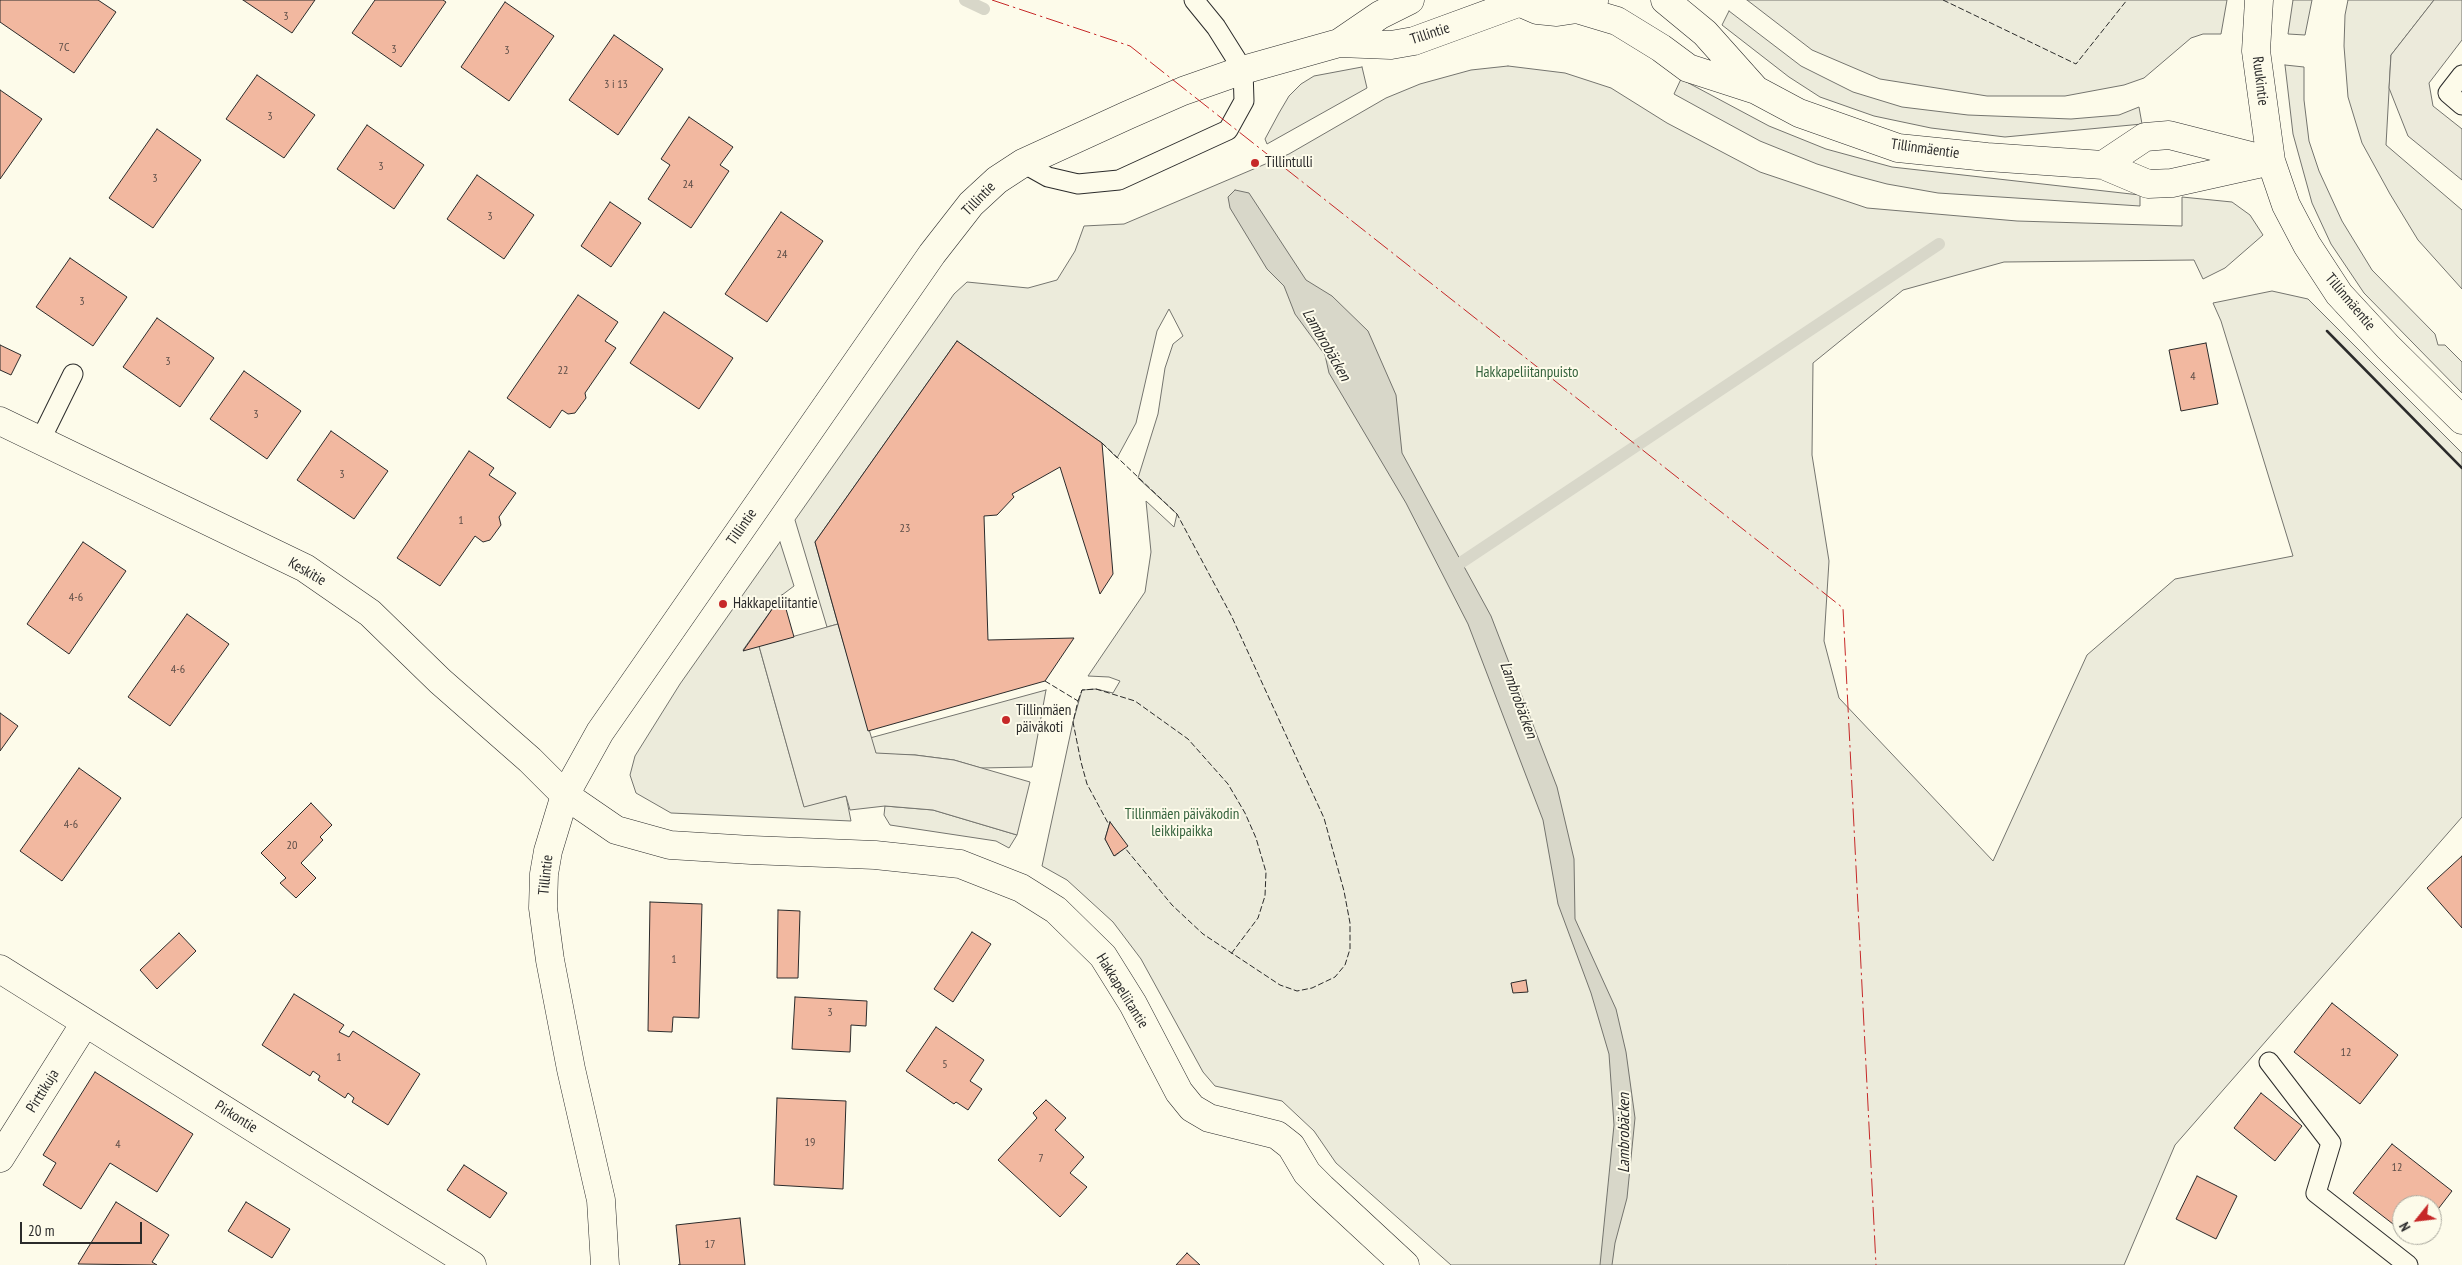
<!DOCTYPE html>
<html>
<head>
<meta charset="utf-8">
<style>
	body { margin:0 }
	#map { position:relative; width:2462px; height:1265px; overflow:hidden; background:#fdfbea; font-family:"PT Sans Narrow",sans-serif }
	canvas { display:block }
	.north { position:absolute; left:2392px; top:1195px; width:50px; height:50px; box-sizing:border-box; background:#fdfbea; border:1px solid #a9a89e; border-radius:50%; rotate:241deg; font-size:14px; font-weight:700; line-height:20px; text-align:center; color:#2b2b2b }
	.north::after { content:''; display:block; margin:auto; width:18px; height:22px; background:#c62828; clip-path:polygon(50% 0,100% 100%,50% 72%,0 100%) }
	.scale { position:absolute; left:20px; top:1222px; width:122px; height:22px; box-sizing:border-box; border:2px solid #2b2b2b; border-top:0; padding-left:6px; font-size:15px; line-height:18px; white-space:nowrap; color:#2b2b2b; -webkit-text-stroke:4px #fdfbea; paint-order:stroke }
</style>
</head>
<body>
<div id="map">
<canvas width="2462" height="1265"></canvas>
<div class="north">N</div>
<div class="scale">20 m</div>
</div>
<script>
const ctx = document.querySelector('canvas').getContext('2d');
ctx.lineJoin = 'round';
function fillPath(path, color) {
  ctx.fillStyle = color;
  ctx.fill(path, 'evenodd');
}
function shape(rows) {
  const path = new Path2D();
  for (const r of rows) {
    path.moveTo(r[0], r[1]);
    for (let i = 2; i < r.length; i += 2) path.lineTo(r[i], r[i + 1]);
  }
  return path;
}
function trace(path, color, width, dash) {
  ctx.strokeStyle = color;
  ctx.lineWidth = width;
  ctx.lineCap = dash ? 'butt' : 'round';
  ctx.setLineDash(dash || []);
  ctx.stroke(path);
}
function label(font, color, halo, rows, align = 'center') {
  ctx.font = font + ' "PT Sans Narrow",sans-serif';
  ctx.lineWidth = 4;
  ctx.setLineDash([]);
  ctx.textBaseline = 'middle';
  ctx.strokeStyle = halo;
  ctx.fillStyle = color;
  for (const [text, x, y, turn = 0] of rows) {
    ctx.save();
    ctx.translate(x, y);
    ctx.rotate((+turn || 0) * Math.PI / 180);
    ctx.textAlign = isNaN(turn) ? turn : align;
    if (halo) ctx.strokeText(text, 0, 0);
    ctx.fillText(text, 0, 0);
    ctx.restore();
  }
}
const green = shape([
	[1747,0,2227,0,2221,34,2203,34,2191,38,2144,78,2124,85,2065,96,1987,96,1880,79,1812,50,1747,0],
	[2293,0,2312,0,2305,35,2288,34,2293,0],
	[2348,0,2434,0,2391,55,2386,145,2462,210,2462,289,2418,240,2390,194,2362,143,2348,97,2344,46,2345,15,2348,0],
	[1729,11,1801,66,1853,92,1902,107,1968,115,2071,119,2119,115,2139,107,2142,124,2005,137,1931,128,1874,116,1820,97,1789,77,1722,25,1729,11],
	[2285,65,2304,67,2304,100,2309,141,2319,171,2342,221,2372,270,2435,334,2438,345,2445,345,2462,362,2462,393,2364,293,2331,244,2312,203,2293,134,2285,65],
	[1508,66,1565,73,1611,88,1667,123,1760,172,1867,208,2017,221,2182,226,2182,197,2232,202,2250,215,2263,235,2225,268,2203,279,2194,260,2004,262,1903,290,1813,363,1812,455,1829,561,1824,641,1839,698,1993,861,2087,655,2175,579,2293,556,2221,321,2213,303,2272,291,2308,299,2462,453,2462,817,2175,1145,2124,1265,1451,1265,1336,1163,1314,1131,1282,1101,1215,1086,1203,1072,1141,959,1113,922,1067,880,1042,866,1073,722,1082,690,1096,689,1113,693,1120,681,1109,677,1088,676,1145,592,1151,552,1146,501,1174,527,1177,514,1138,478,1158,414,1165,368,1173,344,1183,336,1169,309,1157,331,1136,423,1117,458,1102,443,957,341,815,542,838,624,827,627,795,520,954,294,967,282,1028,288,1057,280,1075,251,1084,226,1124,224,1289,154,1386,98,1420,84,1471,70,1508,66],
	[1110,822,1127,846,1115,856,1105,839,1110,822],
	[1362,67,1367,88,1267,144,1265,139,1279,113,1289,96,1301,84,1314,76,1362,67],
	[1681,79,1769,126,1826,149,1892,167,2140,195,2140,206,1938,193,1887,184,1853,175,1817,164,1760,141,1714,116,1674,94,1681,79],
	[780,542,794,586,782,595,743,650,759,646,804,806,846,796,851,821,671,813,636,793,630,775,635,756,680,684,780,542],
	[1046,690,1032,767,981,768,954,760,915,755,876,754,870,738,1046,690],
	[885,806,933,810,1017,835,1009,848,996,841,890,825,884,815,885,806]
]);
const parking = shape([
	[2434,0,2462,0,2462,40,2429,83,2433,106,2462,129,2462,180,2408,136,2389,88,2391,55,2434,0],
	[838,624,876,753,915,755,954,760,1030,782,1017,835,933,810,885,806,850,810,846,796,804,807,759,646,838,624]
]);
const water = shape([
	[1235,190,1249,193,1306,280,1332,296,1368,331,1396,395,1402,453,1491,616,1557,787,1574,859,1575,919,1616,1009,1626,1052,1635,1118,1627,1198,1615,1243,1612,1265,1600,1265,1614,1125,1609,1054,1591,993,1558,904,1543,820,1468,624,1406,503,1329,373,1325,355,1295,314,1284,286,1267,269,1230,208,1228,197,1235,190]
]);
const stream = shape([
	[965,0,984,9],
	[1456,566,1939,244]
]);
const building = shape([
	[0,0,98,0,116,12,74,73,0,22,0,0],
	[243,0,315,0,292,33,243,0],
	[375,0,443,0,446,2,401,67,352,33,375,0],
	[505,2,554,36,509,101,461,67,505,2],
	[614,35,663,69,618,135,569,100,614,35],
	[257,75,315,115,284,158,226,119,257,75],
	[0,90,42,119,0,179,0,90],
	[689,117,733,147,720,165,729,171,691,228,648,199,670,165,661,159,689,117],
	[367,125,424,165,394,209,337,169,367,125],
	[157,129,201,160,153,228,109,198,157,129],
	[477,175,534,215,504,259,447,219,477,175],
	[610,202,641,223,611,267,581,246,610,202],
	[781,212,823,241,767,322,725,294,781,212],
	[70,258,127,297,93,346,36,307,70,258],
	[578,295,618,322,605,341,616,348,585,393,586,398,575,413,568,414,562,410,550,428,507,398,578,295],
	[664,312,733,358,699,409,630,363,664,312],
	[157,318,214,358,180,407,123,367,157,318],
	[957,341,1102,443,1113,574,1100,594,1060,467,1012,494,1014,497,997,515,984,516,988,640,1074,638,1045,681,868,731,815,542,957,341],
	[2206,343,2218,404,2181,411,2169,350,2206,343],
	[0,345,21,355,11,375,0,370,0,345],
	[244,371,301,411,267,459,210,419,244,371],
	[331,431,388,471,354,519,297,480,331,431],
	[469,451,494,468,489,475,516,493,499,517,501,525,490,540,483,542,475,536,440,586,397,558,469,451],
	[83,542,126,571,69,654,27,624,83,542],
	[782,595,794,637,743,651,782,595],
	[187,614,229,644,170,726,128,697,187,614],
	[0,713,18,726,0,751,0,713],
	[79,768,121,798,62,881,20,851,79,768],
	[311,803,332,825,320,837,323,840,301,863,316,878,296,898,280,883,286,878,261,853,311,803],
	[1110,822,1128,846,1114,856,1105,839,1110,822],
	[2462,856,2462,928,2427,888,2462,856],
	[650,902,702,904,699,1018,673,1017,672,1032,648,1031,650,902],
	[778,910,800,911,798,978,777,978,778,910],
	[972,932,991,944,953,1002,934,989,972,932],
	[179,933,196,951,157,989,140,970,179,933],
	[1526,980,1528,992,1513,993,1511,983,1526,980],
	[294,994,344,1025,339,1032,349,1037,353,1031,420,1074,388,1125,352,1102,354,1098,348,1093,345,1098,318,1080,320,1076,313,1071,310,1076,262,1045,294,994],
	[795,997,867,1001,866,1026,851,1025,850,1052,792,1049,795,997],
	[2332,1003,2398,1055,2360,1104,2294,1052,2332,1003],
	[936,1027,984,1060,970,1081,982,1089,968,1110,956,1102,954,1104,906,1071,936,1027],
	[95,1072,193,1134,157,1192,110,1163,81,1209,43,1185,56,1163,43,1155,95,1072],
	[2261,1093,2302,1126,2275,1161,2234,1128,2261,1093],
	[777,1098,846,1101,843,1189,774,1185,777,1098],
	[1046,1100,1066,1118,1055,1130,1084,1157,1070,1173,1087,1187,1060,1217,998,1160,1037,1118,1033,1113,1046,1100],
	[2392,1144,2452,1191,2432,1217,2432,1205,2402,1205,2402,1231,2353,1193,2392,1144],
	[464,1165,507,1193,490,1218,447,1190,464,1165],
	[2197,1176,2237,1196,2216,1239,2176,1219,2197,1176],
	[116,1202,169,1235,152,1262,157,1265,78,1264,116,1202],
	[246,1202,290,1229,272,1258,228,1231,246,1202],
	[740,1218,745,1265,678,1265,680,1265,676,1225,740,1218],
	[1187,1253,1200,1265,1176,1265,1187,1253]
]);
const service = shape([
	[2462,75,2448,93,2462,105],
	[1023,163,1048,177,1078,184,1119,180,1228,130,1244,101,1243,70,1216,27,1194,0],
	[40,441,73,374],
	[2269,1062,2331,1143,2316,1193,2408,1265]
]);
const minor = shape([
	[0,421,305,568,370,613,440,681,530,760,565,795,616,830,670,845,751,850,875,855,960,864,1021,888,1056,910,1103,956,1133,1004,1179,1092,1192,1108,1209,1118,1277,1135,1291,1146,1307,1173,1322,1188,1405,1265],
	[0,969,472,1265],
	[0,1158,85,1023]
]);
const tertiary = shape([
	[1514,0,1537,10,1557,12,1577,9,1594,1],
	[1665,0,1705,33,1755,89],
	[2259,0,2256,51,2271,161,2286,205,2307,245,2339,294,2388,347,2462,420],
	[1577,9,1617,21,1661,48,1688,68,1756,90,1799,113,1898,148,1987,157,2103,165,2148,184,2172,183,2271,161],
	[1339,43,1380,15,1410,0],
	[2103,165,2145,137,2169,135,2267,160],
	[605,1265,601,1200,571,1069,550,960,543,908,544,874,548,851,565,795,600,732,932,254,971,204,997,180,1023,163,1128,115,1183,91,1243,70,1339,43,1391,45,1414,41,1518,3]
]);
const fence = shape([
	[1943,0,2076,64,2127,0],
	[1102,443,1177,514,1231,615,1324,818,1344,891,1350,923,1350,949,1345,965,1335,977,1312,988,1297,991,1280,985,1203,934,1172,905,1125,848],
	[1045,681,1078,701,1073,722,1081,762,1087,784,1108,823],
	[1078,701,1082,690,1096,689,1135,701,1188,739,1228,784,1245,813,1256,838,1266,872,1265,896,1258,918,1231,954]
]);
const wall = shape([
	[2327,331,2462,468]
]);
const power = shape([
	[992,0,1130,46,1843,608,1876,1265]
]);
const markers = [
	[1255,163,5,"#c62828"],
	[723,604,5,"#c62828"],
	[1006,720,5,"#c62828"]
];
const numberNames = [
	["3",286,17],
	["7C",64,48],
	["3",394,50],
	["3",507,51],
	["3 i 13",616,85],
	["3",270,117],
	["3",381,167],
	["3",155,179],
	["24",688,185],
	["3",490,217],
	["24",782,255],
	["3",82,302],
	["3",168,362],
	["22",563,371],
	["4",2193,377],
	["3",256,415],
	["3",342,475],
	["1",461,521],
	["23",905,529],
	["4-6",76,598],
	["4-6",178,670],
	["4-6",71,825],
	["20",292,846],
	["1",674,960],
	["3",830,1013],
	["12",2346,1053],
	["1",339,1058],
	["5",945,1065],
	["19",810,1143],
	["4",118,1145],
	["7",1041,1159],
	["12",2397,1168],
	["17",710,1245]
];
const streetNames = [
	["Tillintie",1430,34,-18],
	["Ruukintie",2260,81,83],
	["Tillinmäentie",1925,149,8],
	["Tillintie",979,199,-46],
	["Tillinmäentie",2350,302,50],
	["Tillintie",742,527,-55],
	["Keskitie",307,572,30],
	["Tillintie",546,875,-84],
	["Hakkapeliitantie",1122,991,58],
	["Pirttikuja",43,1091,-58],
	["Pirkontie",236,1117,32]
];
const poiNames = [
	["Tillintulli",1265,163],
	["Hakkapeliitantie",733,604],
	["Tillinmäen",1016,711],
	["päiväkoti",1016,728]
];
const parkNames = [
	["Hakkapeliitanpuisto",1527,373],
	["Tillinmäen päiväkodin",1182,815],
	["leikkipaikka",1182,832]
];
const waterNames = [
	["Lambrobäcken",1326,345,60],
	["Lambrobäcken",1518,700,70],
	["Lambrobäcken",1624,1133,-90]
];
fillPath(green, '#ecebdb');
trace(green, '#74746e', 1);
fillPath(parking, '#eceadb');
trace(parking, '#74746e', 1);
fillPath(water, '#d8d7c9');
trace(water, '#74746e', 1);
trace(stream, '#d8d7c9', 12);
fillPath(building, '#f2b8a0');
trace(building, '#2b2b2b', 1);
trace(service, '#2b2b2b', 21);
trace(minor, '#2b2b2b', 29);
trace(tertiary, '#2b2b2b', 29);
trace(service, '#fdfbea', 19);
trace(minor, '#fdfbea', 28);
trace(tertiary, '#fdfbea', 28);
trace(fence, '#2b2b2b', 1, [6, 2.5]);
trace(wall, '#2b2b2b', 2.5);
trace(power, '#c62828', 1, [18, 4, 2.5, 4]);
for (const [x, y, r, color] of markers) {
  const dot = new Path2D();
  dot.arc(x, y, r, 0, 2 * Math.PI);
  ctx.fillStyle = color;
  ctx.fill(dot);
  trace(dot, '#fdfbea', 2);
}
label('12px', '#5d4e48', null, numberNames);
label('15px', '#2b2b2b', '#fdfbea', streetNames);
label('15px', '#2b2b2b', '#fdfbea', poiNames, 'left');
label('15px', '#34623c', '#fdfbea', parkNames);
label('italic 16px', '#2b2b2b', '#fdfbea', waterNames);
</script>
</body>
</html>
